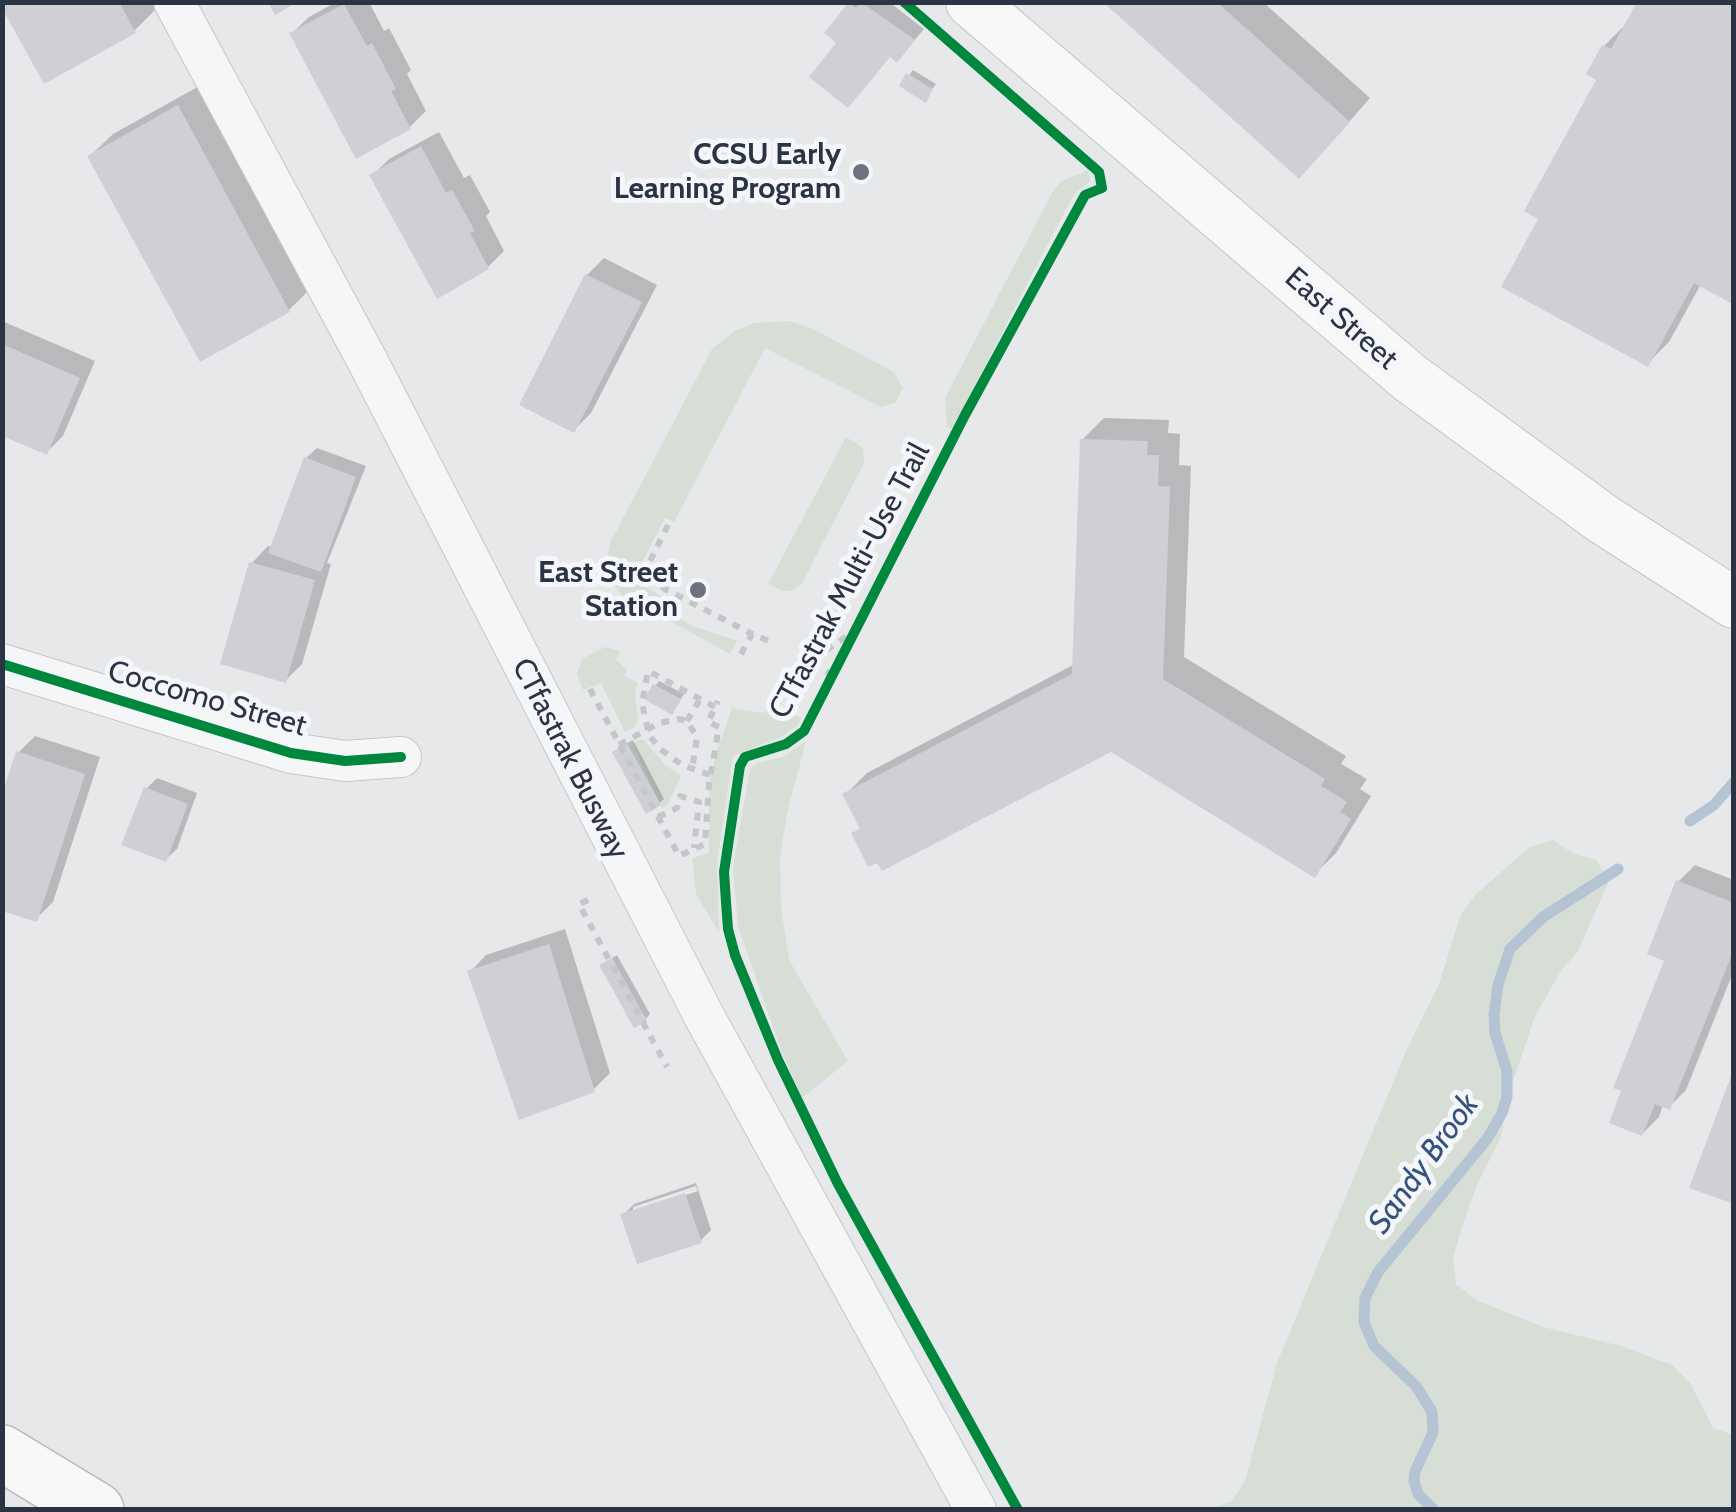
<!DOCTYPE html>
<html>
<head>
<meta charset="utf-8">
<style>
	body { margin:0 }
	#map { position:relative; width:1736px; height:1512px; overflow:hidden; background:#e6e8ea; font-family:Cabin,sans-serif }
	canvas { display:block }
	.frame { position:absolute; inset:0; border:5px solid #2b3445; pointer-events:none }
</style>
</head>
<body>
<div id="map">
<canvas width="1736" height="1512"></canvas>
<div class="frame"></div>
</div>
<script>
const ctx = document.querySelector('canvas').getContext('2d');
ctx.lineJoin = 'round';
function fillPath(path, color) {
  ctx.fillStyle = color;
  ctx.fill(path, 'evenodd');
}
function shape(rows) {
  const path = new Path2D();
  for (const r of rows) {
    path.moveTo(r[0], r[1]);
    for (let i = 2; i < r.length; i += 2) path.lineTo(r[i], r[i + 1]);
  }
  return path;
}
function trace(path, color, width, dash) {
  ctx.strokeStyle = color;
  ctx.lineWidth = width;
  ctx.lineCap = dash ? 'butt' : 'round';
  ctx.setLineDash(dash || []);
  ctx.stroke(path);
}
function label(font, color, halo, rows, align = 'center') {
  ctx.font = font + ' Cabin,sans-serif';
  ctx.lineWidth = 10;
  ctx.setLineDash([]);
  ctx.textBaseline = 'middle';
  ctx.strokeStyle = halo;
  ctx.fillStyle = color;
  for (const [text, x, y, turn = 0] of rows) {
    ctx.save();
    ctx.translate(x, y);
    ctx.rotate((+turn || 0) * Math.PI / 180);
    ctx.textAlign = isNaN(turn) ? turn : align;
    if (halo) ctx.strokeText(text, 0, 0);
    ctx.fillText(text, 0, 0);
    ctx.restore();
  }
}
const green = shape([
	[1088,170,1090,181,1074,194,952,429,947,426,945,398,1053,191,1062,181],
	[789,321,813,329,894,372,903,388,896,402,881,407,765,348,674,522,665,518,633,580,665,598,664,602,675,615,692,626,737,641,730,654,621,594,611,580,608,555,610,543,712,349,736,330,755,323],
	[846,437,863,448,864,463,801,585,791,591,783,591,768,584],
	[605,647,621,651,616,659,627,670,624,676,637,682,635,697,638,719,635,727,625,732,601,683,583,690,577,674,582,659],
	[777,707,801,718,798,725,781,737,733,756,717,863,719,932,696,894,692,859,709,852,709,784,716,754,732,708,762,713],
	[640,739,644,740,665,765,681,776,668,804,662,808,633,744],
	[806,741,787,813,780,858,781,908,789,960,848,1061,802,1098,782,1053,738,926,733,867,750,769,757,763,783,757],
	[1553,840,1574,854,1596,860,1609,881,1578,951,1561,971,1535,1016,1511,1087,1500,1139,1477,1185,1460,1233,1453,1259,1456,1284,1476,1300,1543,1327,1621,1346,1672,1365,1690,1383,1713,1428,1733,1435,1733,1509,1210,1509,1232,1501,1245,1481,1277,1363,1406,1051,1439,984,1461,914,1475,895,1530,847]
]);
const shadow = shape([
	[2,2,153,2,156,9,134,31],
	[336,2,369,2,384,31,389,28,411,70,407,74,426,111,410,127,292,33,309,17],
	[852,2,889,2,924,29,908,48,891,54,839,43,828,33],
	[1106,2,1263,2,1370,98,1321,154],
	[1626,24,1701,284,1669,342,1647,364,1542,218,1600,79,1604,46],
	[913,70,936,84,925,99,902,85],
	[201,85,311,288,289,310,201,358,90,156,113,134],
	[439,132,464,178,470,175,490,212,486,216,504,251,488,267,372,176,389,159],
	[604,258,657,285,591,413,574,430,587,275],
	[2,321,95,361,63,436,47,452,2,433],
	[1104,418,1169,420,1168,433,1180,434,1179,465,1191,466,1184,657,1346,756,1341,764,1367,779,1360,789,1371,796,1336,853,1314,875,1111,749,854,834,861,827,845,795,867,773,1075,664,1082,440],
	[317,448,366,466,327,563,331,564,302,664,286,680,252,563,268,546,273,547,306,458],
	[659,681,684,694,676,707,655,686],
	[35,736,100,757,53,902,36,919,18,753],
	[633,740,664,799,659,803,620,747],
	[157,778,197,793,177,849,166,859,146,789],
	[1695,865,1734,880,1734,970,1686,1090,1669,1107,1663,1105,1659,1117,1642,1134,1678,882],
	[565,929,610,1073,593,1090,470,972,486,955],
	[617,955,650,1014,646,1019,607,961],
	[696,1183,711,1230,700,1241,623,1215,634,1204],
	[696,1186,698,1191,633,1213,633,1207]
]);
const stream = shape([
	[1690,821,1714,805,1734,782],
	[1434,1510,1418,1494,1414,1481,1415,1471,1433,1433,1432,1412,1416,1386,1374,1346,1364,1322,1365,1298,1378,1272,1487,1139,1502,1113,1507,1097,1507,1071,1495,1033,1494,1014,1498,985,1510,949,1543,917,1618,869]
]);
const building = shape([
	[2,2,119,2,136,33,44,84,2,8],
	[268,2,297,2,275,15],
	[861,2,915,40,897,63,890,57,848,108,809,77,836,43,824,33,848,3,856,8],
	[1103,2,1217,2,1350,122,1299,179],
	[1637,2,1734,2,1734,305,1694,283,1648,367,1501,287,1538,219,1524,211,1596,80,1586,74,1602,45,1611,49],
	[344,4,367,46,372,43,396,89,391,91,411,129,356,159,289,33],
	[906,73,933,89,926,103,899,86],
	[178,105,290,312,200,362,87,156],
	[421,146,446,193,452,190,475,231,470,233,489,269,437,299,369,175],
	[585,274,642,302,574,433,519,405],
	[2,344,80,378,47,455,2,436],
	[1080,439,1148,441,1147,455,1159,455,1158,486,1170,487,1163,679,1325,779,1321,786,1347,802,1340,812,1351,819,1315,878,1111,752,882,871,877,863,868,867,851,833,860,829,842,794,1072,674],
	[304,457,356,477,321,572,268,553],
	[249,562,315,580,286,683,220,664],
	[653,684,681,699,672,715,644,699],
	[627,743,661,805,646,814,612,752],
	[16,751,85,774,37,922,2,911,2,794],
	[144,787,188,804,166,862,121,845],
	[1676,880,1734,903,1734,949,1670,1110,1655,1104,1642,1136,1609,1123,1621,1091,1613,1088,1664,961,1647,954],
	[549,944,595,1092,519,1120,467,971],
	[612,958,647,1021,634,1028,599,965],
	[1733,1071,1734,1071,1734,1204,1689,1188],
	[685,1193,702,1243,637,1264,620,1214]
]);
const path = shape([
	[668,525,642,577,752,634],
	[741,654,752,634,769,641],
	[833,675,809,662,856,630],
	[590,689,679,856,705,844,709,784,719,727,708,722,718,701],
	[687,721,700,699],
	[619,745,659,723,680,719,687,721,697,737,692,770],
	[710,775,682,765,660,749,649,735,642,703,648,671,715,707],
	[658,817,677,808,680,796,699,802,694,848],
	[588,900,579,904,667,1067]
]);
const minor = shape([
	[174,2,367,360,704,1016,976,1510],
	[2,664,291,753,345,761,401,757]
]);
const major = shape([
	[971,2,1410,378,1603,519,1734,603]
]);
const highway = shape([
	[2,1453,96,1510]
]);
const cycleway = shape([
	[904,2,1099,172,1102,188,1085,195,965,415,804,731,786,744,745,757,740,766,724,872,726,902,728,929,735,955,778,1060,838,1184,1018,1510],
	[2,664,291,753,345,761,401,757]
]);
const markers = [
	[861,172,10,"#6c737f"],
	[698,590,10,"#6c737f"]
];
const poiNames = [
	["CCSU Early",841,155],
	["Learning Program",841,189],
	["East Street",678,573],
	["Station",678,607]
];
const streetNames = [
	["East Street",1341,319,41],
	["CTfastrak Multi-Use Trail",850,581,-62],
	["Coccomo Street",207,699,16],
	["CTfastrak Busway",570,759,63]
];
const waterNames = [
	["Sandy Brook",1424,1164,-54]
];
fillPath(green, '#d6ded6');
fillPath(shadow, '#0003');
trace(stream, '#b4c4d5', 11);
fillPath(building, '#ced0d3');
trace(minor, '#c4c6c8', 42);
trace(major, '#c2c5c8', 52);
trace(highway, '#b8bbbf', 58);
trace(path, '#c5c6ca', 6, [8, 8]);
trace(minor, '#f5f6f7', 40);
trace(major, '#f8f8f8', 50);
trace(highway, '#f8f8f8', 55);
trace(cycleway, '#00873e', 10);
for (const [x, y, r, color] of markers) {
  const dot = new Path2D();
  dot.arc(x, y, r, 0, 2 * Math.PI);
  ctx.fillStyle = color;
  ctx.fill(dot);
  trace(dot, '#f4f6f9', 4);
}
label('bold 30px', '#2b3445', '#f4f6f9', poiNames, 'right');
label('30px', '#2b3445', '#f4f6f9', streetNames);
label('italic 32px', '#34527a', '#f4f6f9', waterNames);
</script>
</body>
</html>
